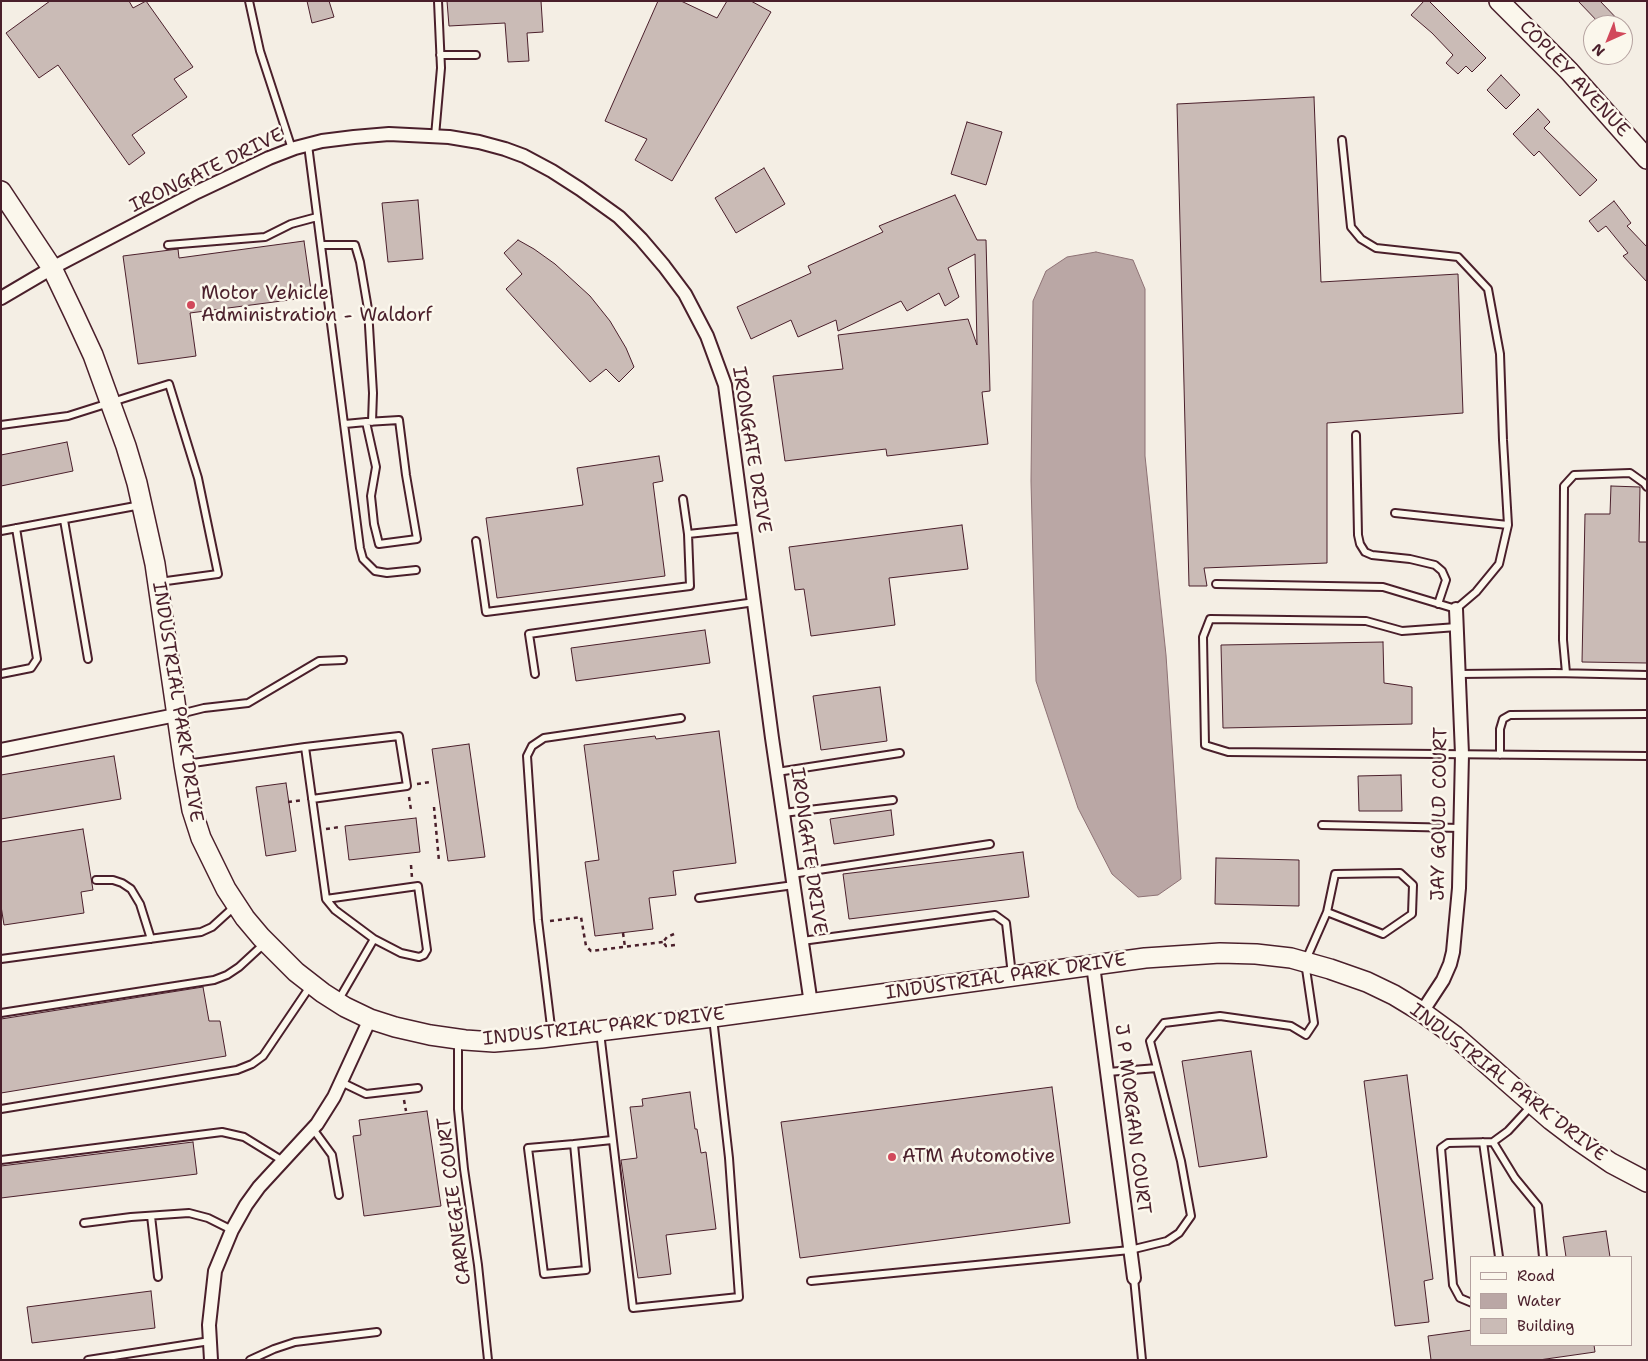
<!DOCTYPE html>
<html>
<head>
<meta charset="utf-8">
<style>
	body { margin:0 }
	#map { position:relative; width:1648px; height:1361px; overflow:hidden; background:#f4eee4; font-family:"Shantell Sans",sans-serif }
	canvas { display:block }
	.frame { position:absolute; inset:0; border:2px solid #4a1f2b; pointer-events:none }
	.legend { position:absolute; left:1470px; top:1256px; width:162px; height:90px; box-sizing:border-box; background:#fbf7ec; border:1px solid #b4a19f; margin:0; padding:6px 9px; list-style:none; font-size:15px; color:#4a1f2b }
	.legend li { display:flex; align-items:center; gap:10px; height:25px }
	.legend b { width:25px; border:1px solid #b4a19f }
	.north { position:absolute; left:1583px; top:15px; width:50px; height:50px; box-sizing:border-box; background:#fbf7ec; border:1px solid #b4a19f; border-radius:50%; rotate:224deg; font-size:14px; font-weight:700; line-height:20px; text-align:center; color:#4a1f2b }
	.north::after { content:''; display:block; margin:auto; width:18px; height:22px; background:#d1495b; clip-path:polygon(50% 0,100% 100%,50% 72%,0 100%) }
</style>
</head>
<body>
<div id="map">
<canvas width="1648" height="1361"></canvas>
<div class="frame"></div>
<ul class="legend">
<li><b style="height:6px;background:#fbf7ec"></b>Road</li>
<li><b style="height:14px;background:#baa7a5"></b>Water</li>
<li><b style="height:14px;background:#cabbb6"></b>Building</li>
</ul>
<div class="north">N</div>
</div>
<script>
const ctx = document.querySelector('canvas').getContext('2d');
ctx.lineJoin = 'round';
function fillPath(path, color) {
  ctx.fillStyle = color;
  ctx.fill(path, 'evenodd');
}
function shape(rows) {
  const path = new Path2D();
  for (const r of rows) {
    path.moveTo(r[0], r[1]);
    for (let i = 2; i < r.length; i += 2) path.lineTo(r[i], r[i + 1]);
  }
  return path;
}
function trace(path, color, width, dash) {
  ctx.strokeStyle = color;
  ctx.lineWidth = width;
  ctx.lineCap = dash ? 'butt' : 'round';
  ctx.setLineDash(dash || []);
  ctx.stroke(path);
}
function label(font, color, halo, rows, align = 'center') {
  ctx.font = font + ' "Shantell Sans",sans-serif';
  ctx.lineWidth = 5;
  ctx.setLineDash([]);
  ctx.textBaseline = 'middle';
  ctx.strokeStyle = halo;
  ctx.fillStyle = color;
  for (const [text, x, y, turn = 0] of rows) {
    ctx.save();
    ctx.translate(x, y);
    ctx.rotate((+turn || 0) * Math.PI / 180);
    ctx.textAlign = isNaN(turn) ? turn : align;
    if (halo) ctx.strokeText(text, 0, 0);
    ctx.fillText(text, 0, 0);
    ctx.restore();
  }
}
const water = shape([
	[1096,252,1133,260,1145,289,1145,456,1166,655,1181,879,1158,895,1138,897,1112,874,1078,808,1036,681,1031,481,1033,301,1046,271,1067,257,1096,252]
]);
const building = shape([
	[50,1,129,1,133,8,146,1,193,67,174,79,187,97,132,135,145,153,129,165,58,65,39,78,6,33,50,1],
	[307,1,329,1,334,17,312,23,307,1],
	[447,1,541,1,543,32,527,33,529,61,508,62,505,23,449,26,447,1],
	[658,1,681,1,717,18,727,1,751,1,771,12,672,181,635,160,647,139,605,121,658,1],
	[1424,1,1429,1,1486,58,1472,72,1466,66,1458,74,1446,63,1453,55,1432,33,1411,15,1424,1],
	[1578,1,1600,1,1623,25,1601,25,1578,1],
	[1501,75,1520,95,1506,109,1487,90,1501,75],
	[1314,97,1321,282,1458,274,1463,413,1327,423,1327,563,1204,568,1207,586,1189,586,1177,104,1314,97],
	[1538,109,1550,122,1544,128,1597,180,1580,196,1539,151,1534,156,1513,134,1538,109],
	[967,122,1002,132,986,185,951,174,967,122],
	[764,168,785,204,736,233,715,198,764,168],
	[955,195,977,240,986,240,990,391,982,392,988,444,887,456,886,449,785,461,773,376,843,369,838,335,968,319,977,345,975,254,948,268,959,297,945,306,939,293,907,311,901,301,838,331,836,320,798,337,791,320,751,339,737,307,811,273,808,266,883,232,879,226,955,195],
	[418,200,423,259,388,262,382,203,418,200],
	[1614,201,1631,223,1627,226,1647,247,1647,282,1623,256,1628,253,1606,226,1598,232,1589,221,1614,201],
	[518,240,534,249,555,264,590,296,610,321,626,348,634,367,619,382,606,369,590,382,506,289,522,274,504,253,518,240],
	[304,241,312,297,190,313,196,356,138,364,123,256,178,249,179,258,304,241],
	[67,442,73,471,1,486,1,455,67,442],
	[659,456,663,481,653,483,665,576,497,598,486,518,583,505,577,468,659,456],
	[1611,486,1640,487,1639,542,1647,542,1647,663,1582,662,1585,514,1610,514,1611,486],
	[962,525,968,569,889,578,895,625,811,636,804,589,795,590,789,547,962,525],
	[705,630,710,663,576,681,571,648,705,630],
	[1383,642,1384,683,1412,687,1412,724,1223,728,1221,645,1383,642],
	[880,687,887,741,821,750,813,696,880,687],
	[719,731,736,863,673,871,676,895,649,898,653,929,595,936,585,862,599,860,584,745,655,736,656,739,719,731],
	[469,744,485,857,448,861,432,749,469,744],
	[114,756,121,799,1,819,1,775,114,756],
	[1401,775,1402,811,1359,811,1358,776,1401,775],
	[286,783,296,851,266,856,256,787,286,783],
	[891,810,894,835,834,844,830,819,891,810],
	[416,818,420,852,349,860,345,826,416,818],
	[83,829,93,890,81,892,84,913,4,925,1,906,1,842,83,829],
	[1023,852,1029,897,849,919,843,874,1023,852],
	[1216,858,1299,860,1299,906,1215,904,1216,858],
	[203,987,209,1021,220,1021,226,1056,1,1093,1,1019,203,987],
	[1251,1051,1267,1157,1199,1167,1182,1061,1251,1051],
	[1407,1075,1433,1279,1424,1281,1429,1322,1395,1326,1364,1081,1407,1075],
	[1052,1087,1070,1223,800,1258,781,1122,1052,1087],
	[690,1092,695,1129,697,1129,701,1153,706,1152,716,1229,666,1235,671,1274,638,1278,621,1160,637,1158,630,1107,643,1106,642,1099,690,1092],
	[427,1111,441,1206,364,1216,353,1136,361,1135,359,1120,427,1111],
	[193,1142,197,1174,1,1198,1,1166,193,1142],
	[1606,1231,1610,1257,1566,1257,1563,1237,1606,1231],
	[151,1291,155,1328,32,1343,27,1307,151,1291],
	[1472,1330,1472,1345,1594,1345,1595,1352,1539,1360,1431,1360,1428,1336,1472,1330]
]);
const path = shape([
	[417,784,430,782],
	[409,797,411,810],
	[288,802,303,800],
	[434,807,439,861],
	[326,829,340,827],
	[411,865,412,878],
	[550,921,581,917,586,946,591,951,663,942],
	[623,933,625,947],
	[674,934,667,937,663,942,666,946,676,945],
	[404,1100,406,1111]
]);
const lane = shape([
	[249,1,260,51,292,149],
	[440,55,476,55],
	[435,136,441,68,438,1],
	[308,145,360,548,363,559,375,571,387,573,416,570],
	[168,245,265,237,291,224,317,217],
	[321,245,355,245,360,262,368,309,373,393,372,422],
	[345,424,366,422,376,467,371,496,374,524,379,544,417,539,406,475,399,420,366,422],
	[1,425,68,416,169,384,198,478,218,574,159,582],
	[1356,435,1358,535,1360,544,1365,552,1372,555,1410,559,1435,565,1442,571,1446,580,1438,604],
	[1395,513,1508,525],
	[64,520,88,659],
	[1,531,141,505],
	[688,534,745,528],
	[476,541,486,612,690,586,688,534,683,499],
	[1216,584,1383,587,1456,609,1476,592,1499,564,1508,525,1503,440,1500,354,1488,289,1458,257,1376,248,1361,239,1351,227,1342,140],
	[1457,627,1402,631,1366,621,1210,619,1203,637,1205,745,1228,752,1647,756],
	[1566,673,1563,640,1564,486,1574,475,1630,473,1644,483,1647,487],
	[1,674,31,668,37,659,16,528],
	[535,674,529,634,755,602],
	[1459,674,1554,673,1647,675],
	[180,714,204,708,248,703,319,661,343,660],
	[305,747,399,736,407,786,312,799],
	[1500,755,1500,729,1503,719,1510,715,1647,714],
	[186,764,305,747,326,899,335,910,374,939,338,1001],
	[777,772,900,753],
	[783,813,893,800],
	[1322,825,1461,828],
	[792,874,990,844],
	[96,880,113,880,122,883,131,889,140,904,151,939],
	[699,898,794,885],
	[326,899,418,886,427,950,424,955,419,957,401,953,374,939],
	[802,941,995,915,1006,923,1012,975],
	[1,959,201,932,212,927,234,907],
	[1,1013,214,980,227,975,239,967,265,943],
	[600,1032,633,1308,739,1297,729,1158,713,1018],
	[552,1035,538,920,527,756,532,746,544,738,681,718],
	[458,1040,458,1109,464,1169,478,1265,488,1360],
	[1108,1072,1157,1068],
	[341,1082,366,1094,418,1088],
	[1,1109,237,1070,252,1064,263,1056,311,985],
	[313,1129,332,1155,339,1195],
	[1483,1142,1499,1257],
	[1493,1142,1515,1178,1538,1206,1543,1257],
	[574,1144,586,1270,544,1274,528,1148,574,1144,612,1140],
	[1,1160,222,1132,244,1137,283,1161],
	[151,1216,158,1277],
	[84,1223,131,1217,189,1213,208,1218,232,1230],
	[1134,1278,1142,1360],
	[811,1281,1130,1250,1167,1241,1179,1233,1191,1216,1181,1161,1150,1041,1164,1023,1220,1016,1291,1026,1306,1035,1314,1023,1305,962,1327,912,1383,934,1412,914,1413,885,1400,873,1335,874,1327,912],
	[1472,1303,1460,1298,1453,1285,1441,1148,1448,1143,1493,1142,1508,1131,1532,1105],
	[88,1360,210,1341],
	[250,1360,274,1349,295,1342,377,1332]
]);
const street = shape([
	[1,298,52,268,197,192,269,158,295,148,322,141,354,137,389,134,449,137,479,142,505,149,524,156,552,171,580,189,619,217,641,239,664,266,685,294,707,336,725,385,772,738,811,1004],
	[1,750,176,715],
	[1093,965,1134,1278],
	[1422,1012,1443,980,1450,964,1453,952,1459,888,1462,754,1456,609],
	[211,1360,209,1325,215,1271,232,1230,246,1205,259,1187,317,1124,334,1097,370,1019]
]);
const secondary = shape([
	[1499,1,1569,71,1647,159],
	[1,191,52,268,74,314,93,355,126,446,137,483,155,564,184,764,192,810,201,838,226,889,245,918,261,937,296,972,323,993,345,1007,370,1019,395,1027,430,1035,465,1040,494,1042,541,1038,713,1017,1145,958,1220,953,1256,954,1291,958,1330,969,1367,982,1394,995,1422,1012,1455,1036,1551,1120,1576,1139,1611,1163,1647,1182]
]);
const markers = [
	[191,305,5,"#d1495b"],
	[892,1157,5,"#d1495b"]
];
const streetNames = [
	["COPLEY AVENUE",1574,79,47],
	["IRONGATE DRIVE",207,171,-26],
	["IRONGATE DRIVE",751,450,81],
	["INDUSTRIAL PARK DRIVE",177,702,81],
	["JAY GOULD COURT",1440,814,-89],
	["IRONGATE DRIVE",808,851,82],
	["INDUSTRIAL PARK DRIVE",1006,977,-8],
	["INDUSTRIAL PARK DRIVE",604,1027,-6],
	["INDUSTRIAL PARK DRIVE",1508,1083,38],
	["J P MORGAN COURT",1132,1119,83],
	["CARNEGIE COURT",455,1201,-97]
];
const poiNames = [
	["Motor Vehicle",201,294],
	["Administration - Waldorf",201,316],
	["ATM Automotive",902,1157]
];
fillPath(water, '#baa7a5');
trace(water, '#8d7174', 1);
fillPath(building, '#cabbb6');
trace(building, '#4a1f2b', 1);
trace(lane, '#4a1f2b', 10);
trace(street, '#4a1f2b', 16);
trace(secondary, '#4a1f2b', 22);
trace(path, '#4a1f2b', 2.5, [4, 4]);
trace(lane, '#fbf7ec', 6);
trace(street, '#fbf7ec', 12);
trace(secondary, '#fbf7ec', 19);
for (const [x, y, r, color] of markers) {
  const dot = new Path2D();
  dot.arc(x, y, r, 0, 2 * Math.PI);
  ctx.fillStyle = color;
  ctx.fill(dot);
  trace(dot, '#fbf7ec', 2);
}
label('19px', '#4a1f2b', '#fbf7ec', streetNames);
label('19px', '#4a1f2b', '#fbf7ec', poiNames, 'left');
</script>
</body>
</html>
